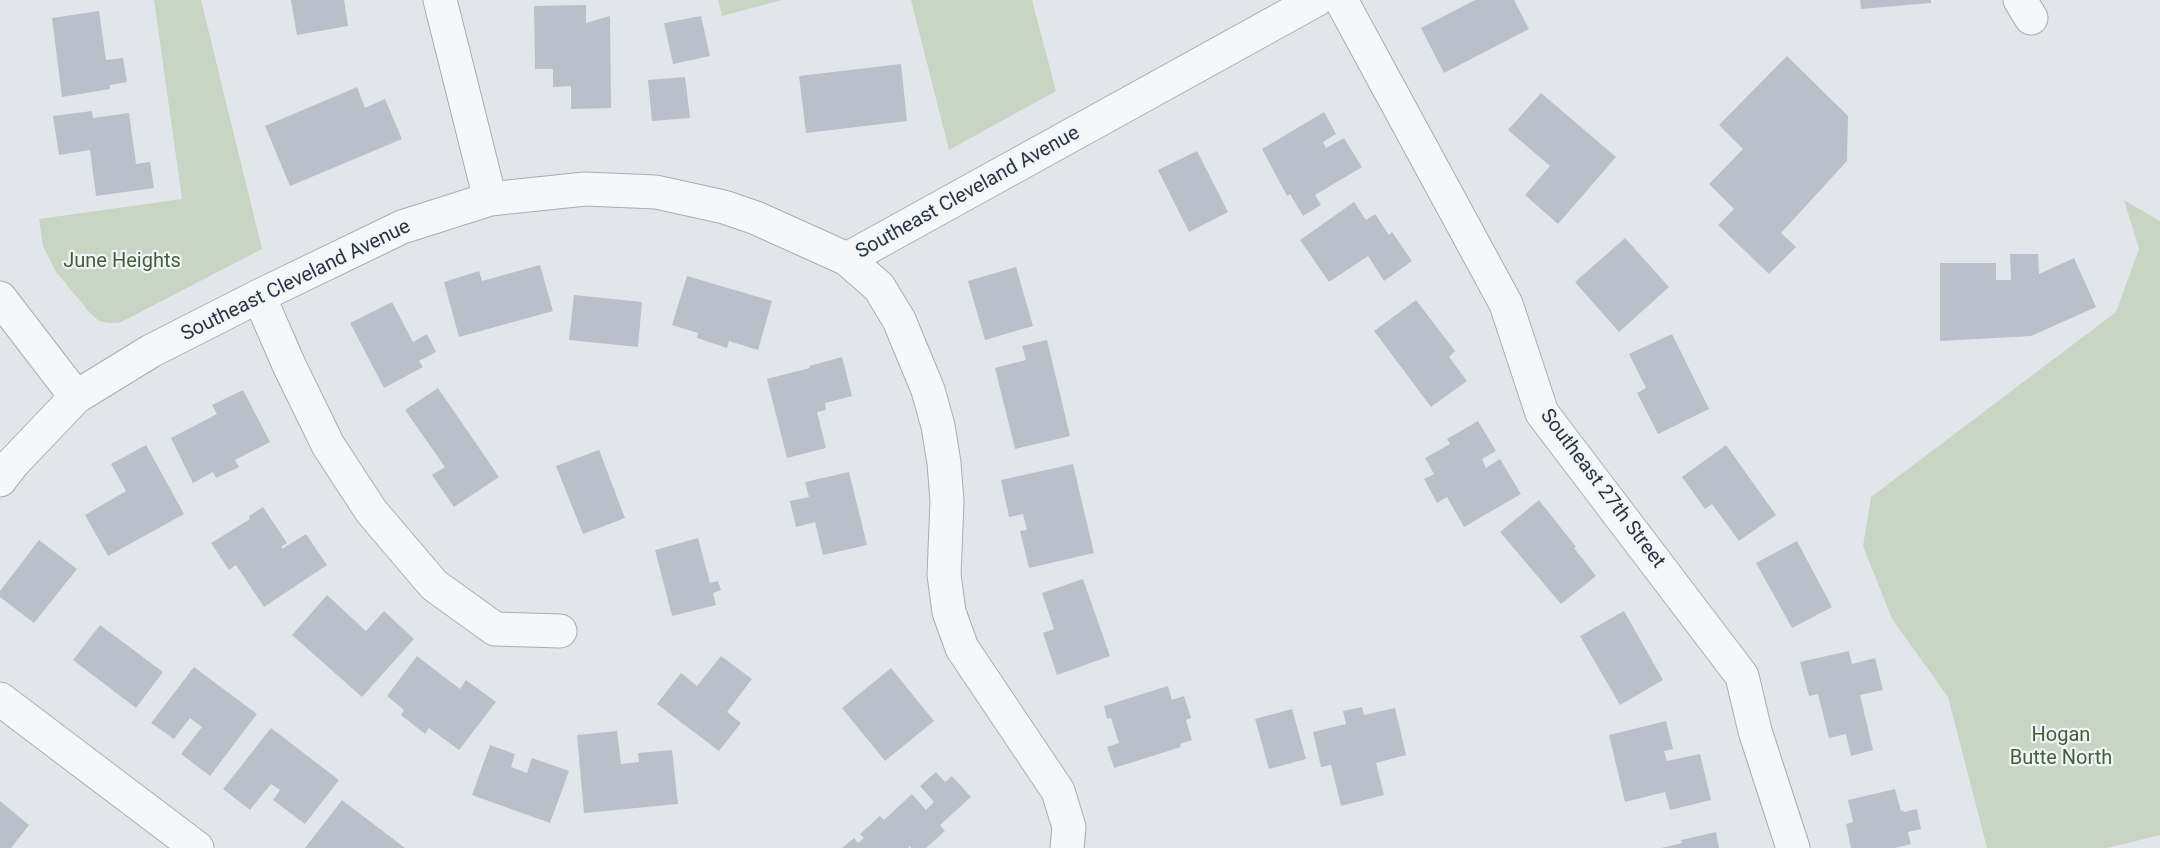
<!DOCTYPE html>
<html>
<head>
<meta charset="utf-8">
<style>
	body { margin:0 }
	canvas { display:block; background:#e2e6eb }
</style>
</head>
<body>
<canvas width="2160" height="848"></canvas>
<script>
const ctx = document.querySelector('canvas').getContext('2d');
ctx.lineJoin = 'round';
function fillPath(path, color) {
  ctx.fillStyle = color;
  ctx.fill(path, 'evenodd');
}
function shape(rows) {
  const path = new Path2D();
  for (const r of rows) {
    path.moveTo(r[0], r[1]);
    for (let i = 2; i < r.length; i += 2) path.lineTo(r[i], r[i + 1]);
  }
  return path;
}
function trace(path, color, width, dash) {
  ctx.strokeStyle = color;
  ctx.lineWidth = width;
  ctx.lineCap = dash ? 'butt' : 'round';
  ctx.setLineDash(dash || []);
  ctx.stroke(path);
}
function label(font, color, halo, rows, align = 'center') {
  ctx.font = font + ' Roboto,sans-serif';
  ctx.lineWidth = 4.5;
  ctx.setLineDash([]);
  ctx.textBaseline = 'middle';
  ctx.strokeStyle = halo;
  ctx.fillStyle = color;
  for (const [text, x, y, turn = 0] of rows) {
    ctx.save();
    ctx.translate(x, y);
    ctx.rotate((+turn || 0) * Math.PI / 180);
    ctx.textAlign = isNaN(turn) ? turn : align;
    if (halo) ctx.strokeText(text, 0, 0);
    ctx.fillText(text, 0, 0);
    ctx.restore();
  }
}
const green = shape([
	[154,0,201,0,262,249,127,319,118,323,108,323,99,321,91,314,56,272,43,246,39,219,182,199],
	[718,0,782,0,722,16],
	[911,0,1032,0,1056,91,949,150],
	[2124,200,2160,221,2160,835,2107,848,1987,848,1948,697,1892,619,1863,546,1871,497,2116,312,2139,249]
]);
const building = shape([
	[291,0,344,0,348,26,297,35],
	[1475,0,1514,0,1529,29,1444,73,1421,28],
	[1860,0,1931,0,1931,3,1861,9],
	[586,5,586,23,610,16,611,108,571,109,571,86,553,87,553,69,535,69,534,6],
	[99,11,106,60,123,58,127,82,110,85,110,89,62,97,52,18],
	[701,16,710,56,673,64,664,23],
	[1787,56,1848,116,1847,161,1781,233,1796,247,1769,274,1718,225,1734,209,1709,184,1743,149,1719,125],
	[901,64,907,121,806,133,799,76],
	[685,77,690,118,652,121,648,80],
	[357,87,365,108,385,99,402,139,290,186,265,126],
	[1541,93,1616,157,1558,224,1525,195,1550,166,1508,130],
	[92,111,93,118,129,113,136,164,150,162,154,188,96,196,90,150,59,155,53,116],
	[1324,112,1336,134,1323,142,1326,148,1344,138,1362,167,1315,195,1321,205,1303,216,1290,194,1287,196,1262,149],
	[1197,151,1228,212,1189,232,1158,170],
	[1354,202,1366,220,1375,214,1389,235,1392,232,1412,261,1384,281,1368,256,1329,282,1300,240],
	[1625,238,1669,287,1619,332,1575,282],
	[2010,254,2038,254,2039,274,2074,258,2096,307,2031,336,1940,341,1940,263,1996,263,1996,280,2011,280],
	[540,265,553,311,459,337,444,282,479,271,482,281],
	[1016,267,1033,326,985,340,968,281],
	[687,276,772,301,758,350,729,341,727,348,697,338,698,333,672,325],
	[574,295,642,302,638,347,569,340],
	[1416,300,1455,351,1449,357,1467,381,1431,407,1374,331],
	[392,302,413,342,427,334,436,352,419,361,423,367,384,388,350,323],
	[1672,334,1709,409,1658,434,1637,393,1646,388,1629,354],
	[1047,340,1070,436,1015,449,995,368,1026,360,1022,346],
	[842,357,852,396,825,403,826,410,817,412,826,448,787,458,767,379,810,368,809,366],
	[438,388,499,477,454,507,432,475,445,467,405,410],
	[243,390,270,442,235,460,239,467,216,478,213,472,193,483,171,438,217,414,212,405],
	[1478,421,1496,451,1482,459,1486,468,1500,459,1521,494,1464,527,1447,497,1437,503,1424,479,1434,474,1425,458,1450,444,1447,439],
	[146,445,184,514,108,556,85,515,126,491,111,464],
	[1726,445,1776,515,1739,541,1712,504,1705,509,1682,477],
	[599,450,625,518,583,534,556,466],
	[1073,464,1094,553,1029,568,1020,531,1027,530,1023,514,1009,517,1001,480],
	[849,472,867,545,823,555,815,522,796,527,790,501,809,497,805,482],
	[1539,500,1576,547,1574,548,1596,576,1561,604,1500,532],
	[263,507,287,543,281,547,282,549,306,534,327,565,264,607,236,565,229,570,211,543,250,519,249,516],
	[698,538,710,583,718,581,721,590,713,593,716,605,672,616,655,550],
	[39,540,77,569,34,623,0,597,0,591],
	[1797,541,1832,607,1792,628,1756,563],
	[1083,579,1110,656,1057,675,1043,633,1054,629,1042,593],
	[327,595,366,631,384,611,414,639,362,697,292,635],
	[1624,611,1663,680,1620,705,1580,636],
	[100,625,163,672,136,708,73,660],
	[1849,651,1852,664,1875,658,1883,690,1860,695,1873,750,1851,756,1846,734,1829,738,1818,694,1809,696,1800,662],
	[417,656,460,689,466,680,496,702,459,750,429,728,425,734,401,715,404,710,387,696],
	[721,656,752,679,727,712,741,723,719,751,657,704,681,673,697,686],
	[194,667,257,714,210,776,181,754,202,727,190,718,174,739,151,723],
	[891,668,934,721,885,761,842,708],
	[1168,686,1172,700,1184,696,1191,718,1186,720,1192,740,1180,744,1181,747,1114,768,1107,747,1119,743,1111,718,1107,719,1104,706],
	[1362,707,1364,715,1395,708,1406,755,1376,763,1384,795,1341,806,1331,765,1321,767,1313,732,1346,724,1343,711],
	[1292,709,1306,759,1269,769,1255,719],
	[1666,721,1673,749,1664,751,1667,761,1700,754,1711,800,1670,810,1665,792,1625,802,1609,735],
	[271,728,339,780,305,824,273,800,280,790,271,784,250,810,223,789],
	[617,731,621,764,639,762,638,753,672,750,678,804,584,813,577,735],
	[490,745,515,754,511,767,527,773,532,758,569,771,550,823,472,795],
	[936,772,945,782,952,776,971,797,940,825,945,831,926,848,911,848,910,846,908,848,842,848,854,838,858,843,864,838,860,834,880,816,884,820,912,794,926,810,934,802,920,786],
	[1895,789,1901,811,1903,810,1904,812,1917,809,1921,829,1908,832,1911,844,1895,848,1851,848,1846,824,1853,822,1848,800],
	[342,800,405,848,305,848],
	[0,801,29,825,11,848,0,848],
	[1716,832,1719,848,1661,848,1682,843,1681,840]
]);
const street = shape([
	[440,0,490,199],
	[1341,0,1506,304,1542,413,1742,676,1755,731,1793,848],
	[2020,0,2031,18],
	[847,259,1316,0],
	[259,296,289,365,328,445,371,511,434,585,495,629,560,631],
	[0,298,76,397],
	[0,480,13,463,76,397,151,351,259,296,402,227,490,199,585,189,656,192,724,207,756,218,847,259,879,287,899,320,928,390,938,426,944,463,947,501,944,575,949,612,962,648,1058,791,1069,827,1067,848],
	[0,699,197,848]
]);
const streetNames = [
	["Southeast Cleveland Avenue",968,193,-29],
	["Southeast Cleveland Avenue",296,281,-26],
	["Southeast 27th Street",1602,489,53]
];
const parkNames = [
	["June Heights",122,262],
	["Hogan",2061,736],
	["Butte North",2061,759]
];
fillPath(green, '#c9d5c3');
fillPath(building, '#b9c0c9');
trace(street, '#a7adb6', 35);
trace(street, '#f5f7f9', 33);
label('20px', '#293544', '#f2f5f8', streetNames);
label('20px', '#416036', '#f2f5f8', parkNames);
</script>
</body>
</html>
